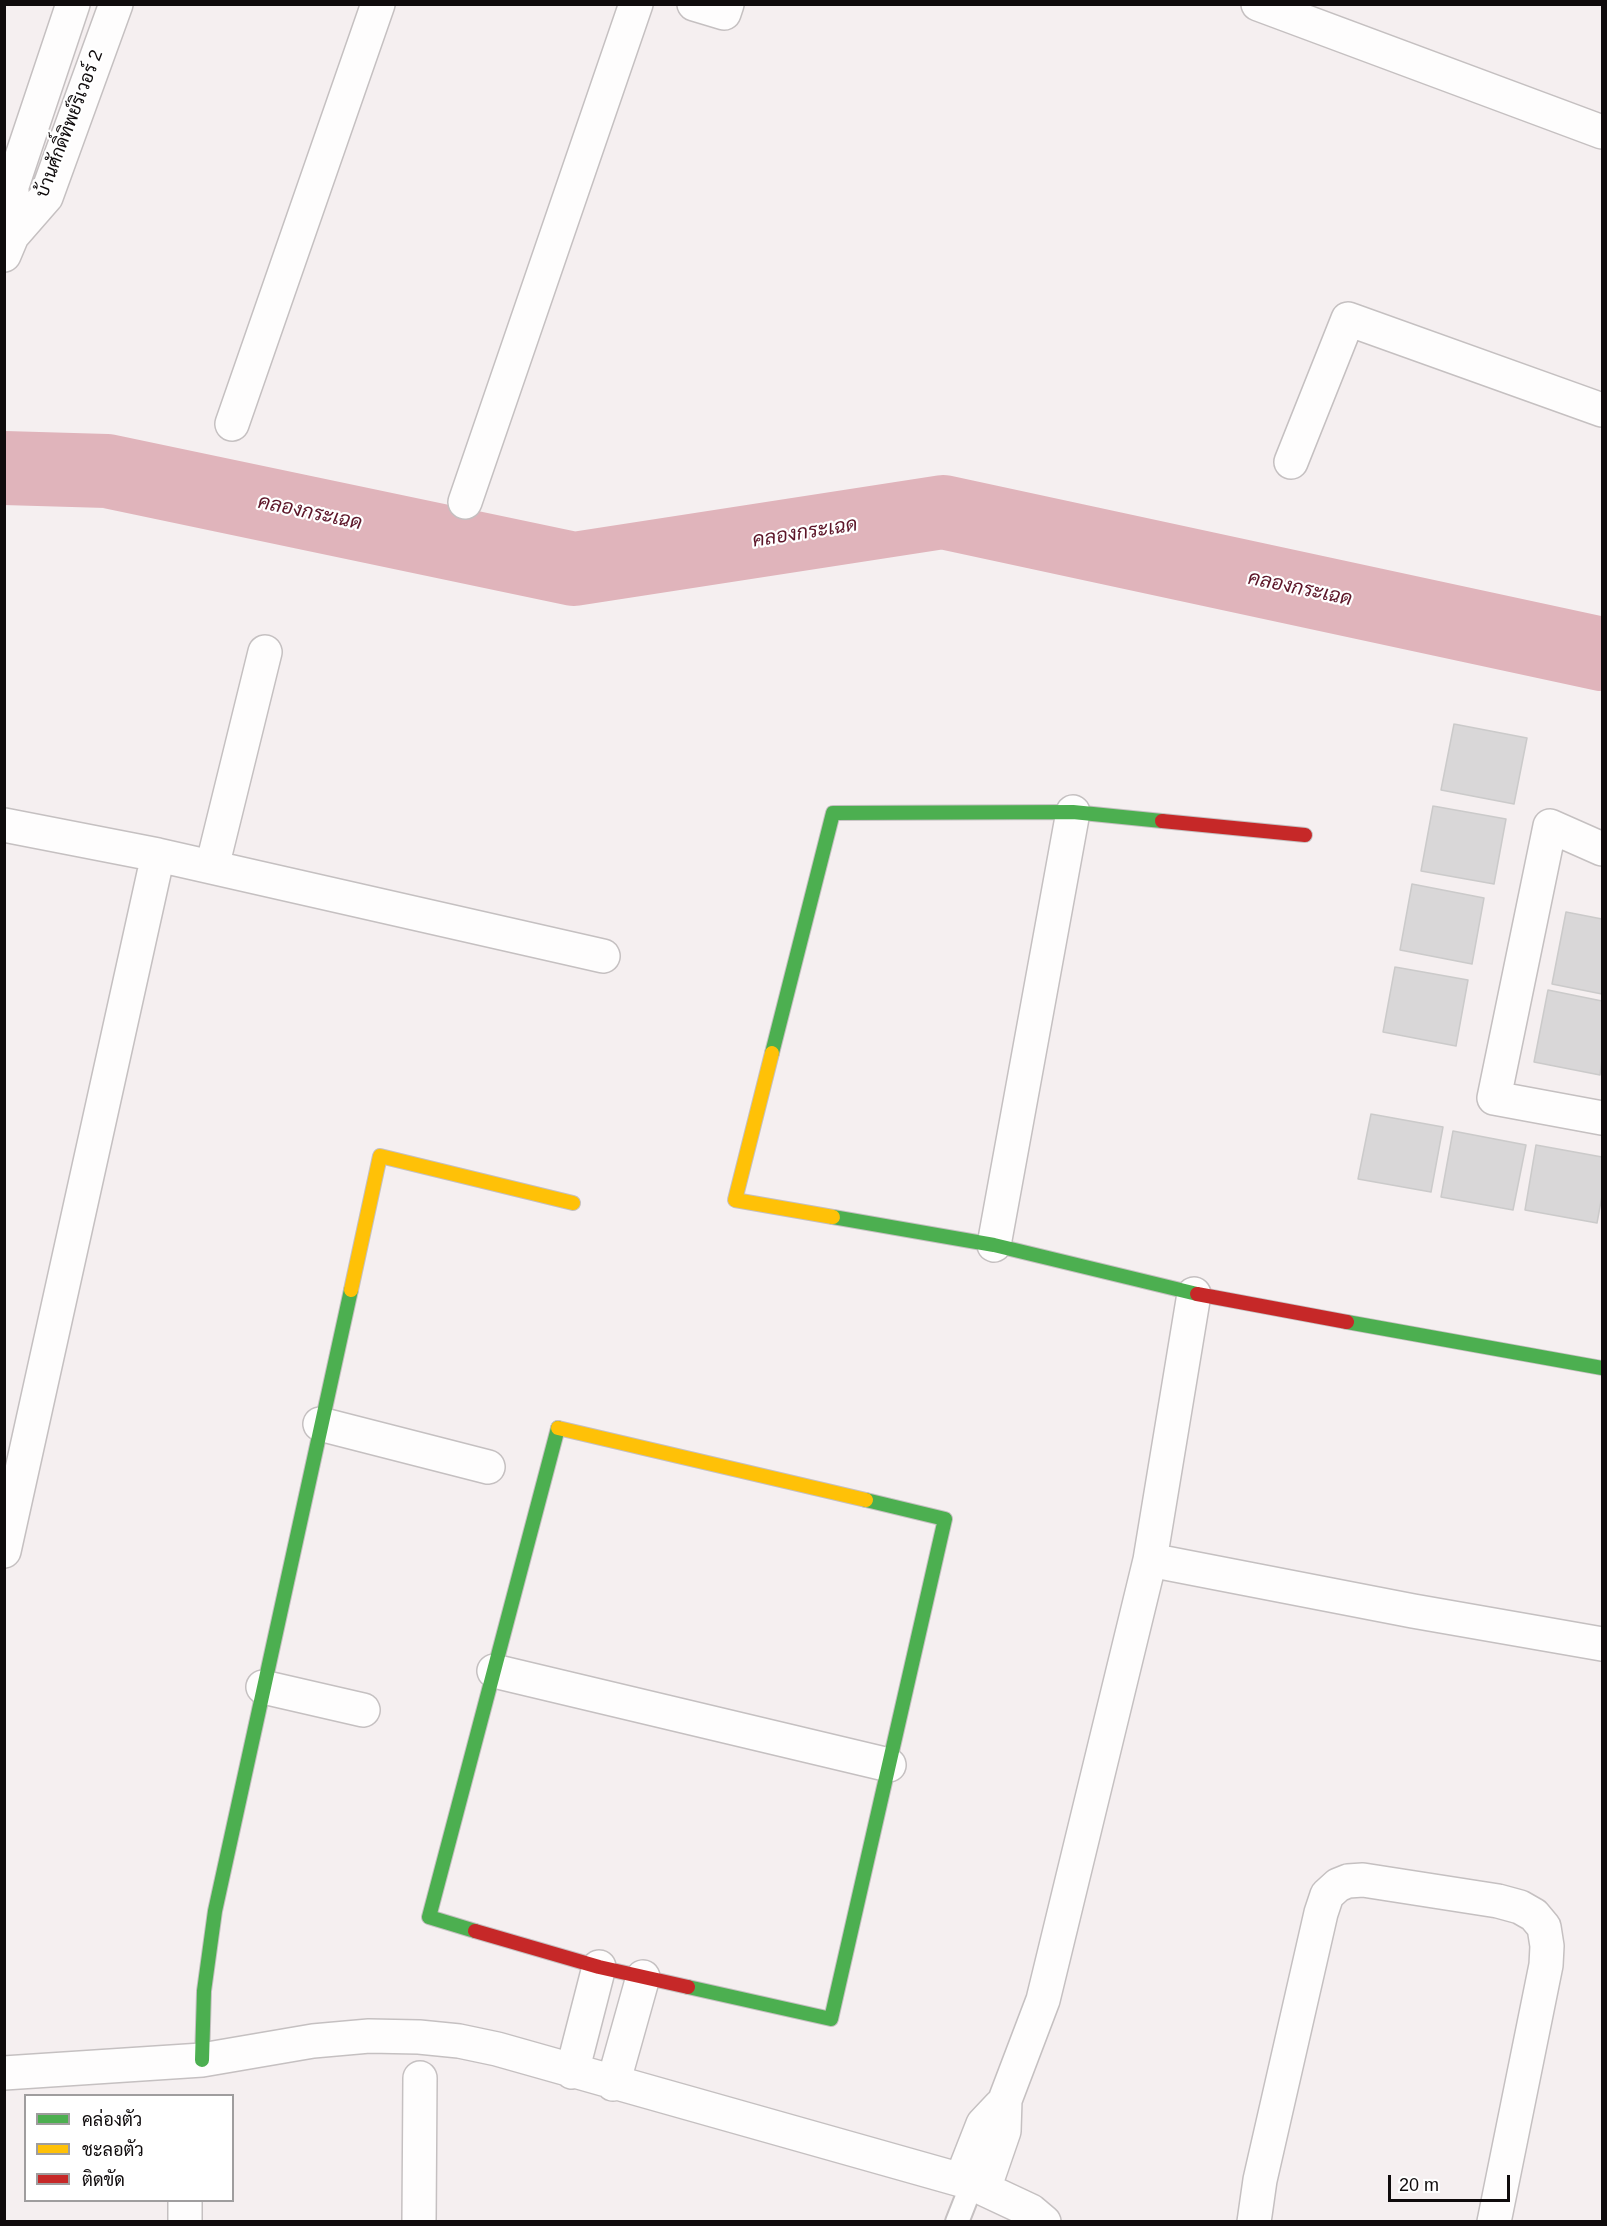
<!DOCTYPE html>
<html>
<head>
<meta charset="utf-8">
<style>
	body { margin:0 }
	#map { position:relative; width:1607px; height:2226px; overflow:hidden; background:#f5eff0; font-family:Helvetica,Sarabun,sans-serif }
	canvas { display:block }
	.frame { position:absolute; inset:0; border:6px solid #0f0b0c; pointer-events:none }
	.legend { position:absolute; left:24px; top:2094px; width:210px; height:108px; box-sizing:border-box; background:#fff; border:2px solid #9f9d9e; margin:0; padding:8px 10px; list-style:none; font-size:18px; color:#0f0b0c }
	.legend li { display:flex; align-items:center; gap:12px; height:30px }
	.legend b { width:30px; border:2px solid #9f9d9e }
	.scale { position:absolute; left:1388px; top:2175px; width:122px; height:27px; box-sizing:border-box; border:3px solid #0f0b0c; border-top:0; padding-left:8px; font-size:18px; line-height:21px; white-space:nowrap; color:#0f0b0c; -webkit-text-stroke:4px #fff; paint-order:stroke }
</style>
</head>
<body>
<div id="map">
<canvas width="1607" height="2226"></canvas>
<div class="frame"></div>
<ul class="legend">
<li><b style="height:8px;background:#4caf50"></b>คล่องตัว</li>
<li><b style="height:8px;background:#ffc107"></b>ชะลอตัว</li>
<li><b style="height:8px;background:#c62828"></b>ติดขัด</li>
</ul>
<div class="scale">20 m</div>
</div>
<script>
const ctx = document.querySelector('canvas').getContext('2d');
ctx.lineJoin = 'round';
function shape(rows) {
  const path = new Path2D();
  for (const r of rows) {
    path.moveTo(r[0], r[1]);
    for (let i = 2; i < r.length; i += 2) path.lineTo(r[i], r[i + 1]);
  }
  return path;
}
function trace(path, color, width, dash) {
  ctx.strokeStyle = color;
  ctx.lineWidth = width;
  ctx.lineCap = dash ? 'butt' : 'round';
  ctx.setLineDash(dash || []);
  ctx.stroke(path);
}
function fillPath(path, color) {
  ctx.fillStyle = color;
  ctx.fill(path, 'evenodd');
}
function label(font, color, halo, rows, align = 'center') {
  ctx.font = font + ' Helvetica,Sarabun,sans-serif';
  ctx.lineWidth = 4.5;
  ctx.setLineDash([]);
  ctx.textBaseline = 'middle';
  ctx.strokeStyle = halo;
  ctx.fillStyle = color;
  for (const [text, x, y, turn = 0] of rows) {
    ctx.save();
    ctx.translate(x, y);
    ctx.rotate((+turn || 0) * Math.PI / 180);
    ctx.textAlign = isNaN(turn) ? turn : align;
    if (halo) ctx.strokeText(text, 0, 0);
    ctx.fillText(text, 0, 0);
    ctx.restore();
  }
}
const river = shape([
	[4,468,107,471,574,569,943,512,1602,654]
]);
const building = shape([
	[1454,724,1527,738,1514,804,1441,790,1454,724],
	[1433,806,1506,819,1494,884,1421,871,1433,806],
	[1412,884,1484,898,1472,964,1400,950,1412,884],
	[1566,912,1602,919,1602,994,1552,984,1566,912],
	[1395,967,1468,980,1456,1046,1383,1032,1395,967],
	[1548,990,1602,1001,1602,1060,1600,1075,1534,1062,1548,990],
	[1371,1114,1443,1127,1431,1192,1358,1179,1371,1114],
	[1453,1131,1526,1145,1513,1210,1441,1197,1453,1131],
	[1536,1145,1602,1157,1602,1196,1597,1223,1525,1210,1536,1145]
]);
const lane = shape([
	[957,2222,972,2184]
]);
const street = shape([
	[694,4,724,13,727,4],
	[1258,4,1602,132],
	[12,236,12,186,73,4],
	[4,255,12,236,46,197,116,4],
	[232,424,378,4],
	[1291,462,1348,319,1602,410],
	[465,502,636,4],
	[4,825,158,855,603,956],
	[1602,849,1550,826,1494,1098,1602,1118],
	[212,867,265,652],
	[994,1245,1073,812],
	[320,1424,488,1467],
	[4,1551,158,855],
	[1150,1560,1413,1611,1602,1644],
	[494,1671,889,1765],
	[263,1687,363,1710],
	[572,2072,599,1967],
	[4,2073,202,2060,313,2041,369,2036,419,2037,459,2041,497,2049,961,2180,984,2189,1031,2211,1044,2222],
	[613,2084,643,1977],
	[961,2180,983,2124,1000,2106],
	[984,2189,1004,2131,1005,2100,1043,2000,1150,1560,1194,1294],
	[185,2222,185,2200],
	[419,2222,420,2078],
	[1254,2222,1260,2180,1321,1913,1327,1895,1338,1885,1348,1881,1363,1880,1498,1901,1520,1907,1534,1915,1544,1927,1547,1946,1546,1965,1494,2222]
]);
const fast = shape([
	[772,1053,833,813,1073,812,1162,821],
	[833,1217,994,1245,1197,1294],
	[1347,1322,1602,1368],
	[475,1931,429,1917,558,1428],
	[688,1987,831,2019,945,1519,866,1500],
	[202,2060,204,1991,215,1911,351,1290]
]);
const slow = shape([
	[772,1053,735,1200,833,1217],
	[351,1290,380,1156,573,1203],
	[558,1428,866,1500]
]);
const jam = shape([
	[1162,821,1305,835],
	[1197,1294,1347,1322],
	[475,1931,599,1967,688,1987]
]);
const streetNames = [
	["บ้านศักดิ์ทิพย์ริเวอร์ 2",70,124,-69]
];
const waterNames = [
	["คลองกระเฉด",310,513,12],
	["คลองกระเฉด",805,533,-9],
	["คลองกระเฉด",1300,589,12]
];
trace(river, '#e0b4bb', 74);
fillPath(building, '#d9d7d8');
trace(building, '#cbcaca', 1.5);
trace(lane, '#c5c0c1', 26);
trace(street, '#c5c0c1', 36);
trace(fast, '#c5c0c1', 16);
trace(slow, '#c5c0c1', 16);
trace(jam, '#c5c0c1', 16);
trace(lane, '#fefdfd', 22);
trace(street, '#fefdfd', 33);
trace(fast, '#4caf50', 14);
trace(slow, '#ffc107', 14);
trace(jam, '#c62828', 14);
label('18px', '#0f0b0c', '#fff', streetNames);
label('italic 20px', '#5c1528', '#fff', waterNames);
</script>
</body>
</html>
